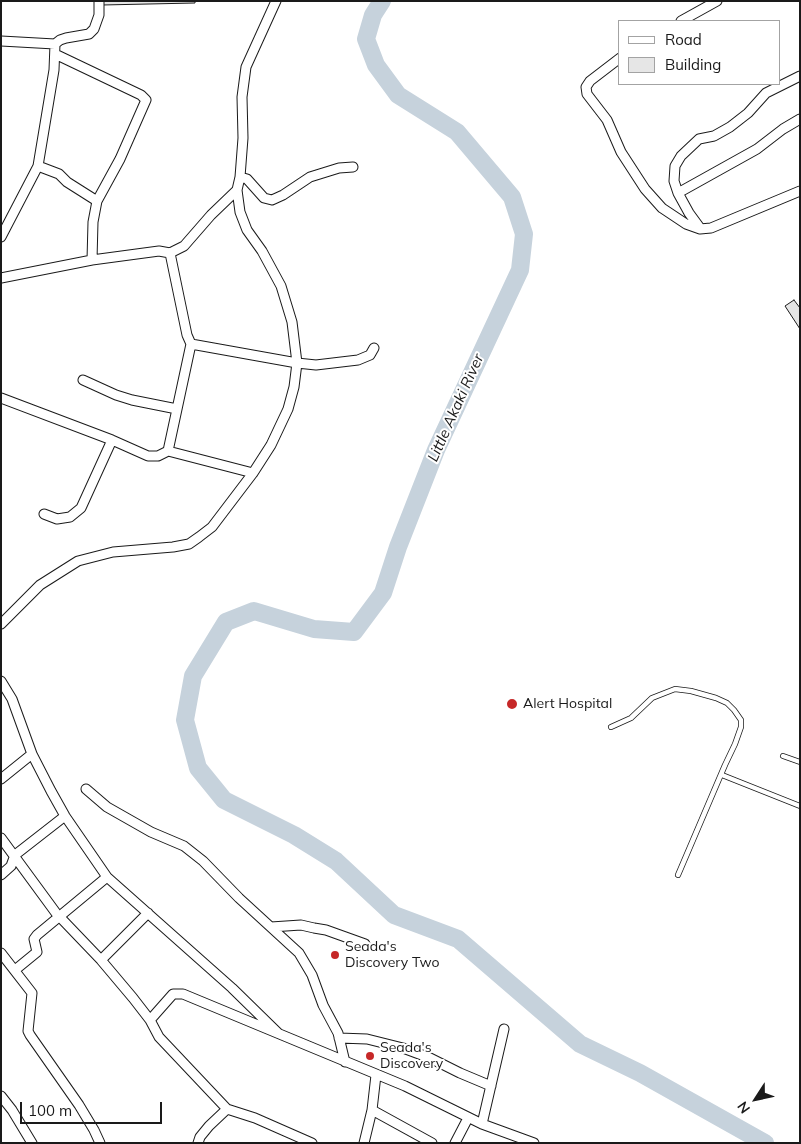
<!DOCTYPE html>
<html>
<head>
<meta charset="utf-8">
<style>
	body { margin:0 }
	#map { position:relative; width:801px; height:1144px; overflow:hidden; background:#fff; font-family:Mulish,sans-serif }
	canvas { display:block }
	.frame { position:absolute; inset:0; border:2px solid #1a1a1a; pointer-events:none }
	.legend { position:absolute; left:618px; top:20px; width:162px; height:65px; box-sizing:border-box; background:#fff; border:1px solid #a3a3a3; margin:0; padding:6px 9px; list-style:none; font-size:15px; color:#1a1a1a }
	.legend li { display:flex; align-items:center; gap:10px; height:25px }
	.legend b { width:25px; border:1px solid #a3a3a3 }
	.north { position:absolute; left:731px; top:1074px; width:50px; height:50px; -webkit-text-stroke:4px #fff; paint-order:stroke; rotate:235deg; font-size:14px; font-weight:700; line-height:20px; text-align:center; color:#1a1a1a }
	.north::after { content:''; display:block; margin:auto; width:18px; height:22px; background:#1a1a1a; clip-path:polygon(50% 0,100% 100%,50% 72%,0 100%) }
	.scale { position:absolute; left:20px; top:1102px; width:142px; height:22px; box-sizing:border-box; border:2px solid #1a1a1a; border-top:0; padding-left:6px; font-size:15px; line-height:18px; white-space:nowrap; color:#1a1a1a; -webkit-text-stroke:4px #fff; paint-order:stroke }
</style>
</head>
<body>
<div id="map">
<canvas width="801" height="1144"></canvas>
<div class="frame"></div>
<ul class="legend">
<li><b style="height:6px;background:#fff"></b>Road</li>
<li><b style="height:14px;background:#e6e6e6"></b>Building</li>
</ul>
<div class="north">N</div>
<div class="scale">100 m</div>
</div>
<script>
const ctx = document.querySelector('canvas').getContext('2d');
ctx.lineJoin = 'round';
function shape(rows) {
  const path = new Path2D();
  for (const r of rows) {
    path.moveTo(r[0], r[1]);
    for (let i = 2; i < r.length; i += 2) path.lineTo(r[i], r[i + 1]);
  }
  return path;
}
function trace(path, color, width, dash) {
  ctx.strokeStyle = color;
  ctx.lineWidth = width;
  ctx.lineCap = dash ? 'butt' : 'round';
  ctx.setLineDash(dash || []);
  ctx.stroke(path);
}
function fillPath(path, color) {
  ctx.fillStyle = color;
  ctx.fill(path, 'evenodd');
}
function label(font, color, halo, rows, align = 'center') {
  ctx.font = font + ' Mulish,sans-serif';
  ctx.lineWidth = 4;
  ctx.setLineDash([]);
  ctx.textBaseline = 'middle';
  ctx.strokeStyle = halo;
  ctx.fillStyle = color;
  for (const [text, x, y, turn = 0] of rows) {
    ctx.save();
    ctx.translate(x, y);
    ctx.rotate((+turn || 0) * Math.PI / 180);
    ctx.textAlign = isNaN(turn) ? turn : align;
    if (halo) ctx.strokeText(text, 0, 0);
    ctx.fillText(text, 0, 0);
    ctx.restore();
  }
}
const river = shape([
	[382,1,373,15,366,39,376,65,398,95,457,132,512,197,524,234,520,270,436,450,398,547,383,593,354,632,314,629,254,611,226,622,193,676,185,720,198,768,224,800,294,835,336,861,394,915,458,939,580,1044,640,1073,765,1143]
]);
const building = shape([
	[102,1,195,1,195,3,102,5,102,1],
	[794,300,800,308,800,329,785,306,794,300]
]);
const lane = shape([
	[611,727,631,718,652,698,675,689,691,691,716,698,727,703,734,710,741,720,741,727,735,744,725,765,678,875],
	[783,756,800,762],
	[722,775,800,806]
]);
const street = shape([
	[681,21,717,1],
	[1,41,55,44],
	[55,54,141,95,146,100,120,159,97,201,93,222,92,260],
	[620,58,590,81,586,87,587,94,607,120,621,152,645,189,662,208,686,224,700,229,711,228,800,191],
	[38,166,59,174,67,182,97,201],
	[240,177,247,179,264,198,272,200,283,195,310,177,339,168,353,167],
	[678,193,757,149,783,129,800,119],
	[700,228,689,213,678,193,674,181,675,166,681,156,699,139,714,136,730,127,748,113,766,93,800,76],
	[1,237,38,166,54,70,55,44,60,40,66,38,89,34,94,29,99,15,99,1],
	[1,278,92,260,159,251,170,253,184,246,211,215,237,190],
	[191,344,297,363,316,365,358,360,370,355,374,348],
	[83,380,116,395,132,400,177,409],
	[1,398,112,440,148,456,158,456,168,451,253,473],
	[168,451,191,344,187,335,170,253],
	[44,514,57,519,70,517,81,508,112,440],
	[1,624,40,585,78,561,113,552,173,547,189,544,199,537,212,527,253,473,271,445,288,409,294,387,297,363,292,322,281,286,262,251,247,230,240,212,237,190,240,177,243,138,242,97,246,67,276,1],
	[1,681,12,699,32,754,51,791,65,816,107,877,232,988,278,1033],
	[1,779,32,754],
	[86,789,107,807,151,832,184,846,203,861,239,898,299,953,312,975,323,1005,338,1033,345,1062],
	[1,838,56,913,101,960,133,998,150,1020,159,1037,227,1109,255,1118,312,1143],
	[1,875,11,866,15,855,65,816],
	[271,927,301,925,314,928,326,930,365,944],
	[1,953,32,993,28,1031,30,1035,79,1105,94,1130,100,1143],
	[101,960,148,913],
	[15,970,37,952,34,939,37,935,107,877],
	[150,1020,173,994,183,994,405,1086,482,1124,534,1143],
	[339,1038,367,1039,403,1048,430,1058,460,1073,491,1086],
	[1,1096,12,1110,32,1143],
	[372,1110,432,1143],
	[482,1124,504,1029],
	[198,1143,200,1137,209,1126,227,1109],
	[364,1143,372,1110,376,1075],
	[455,1143,468,1118]
]);
const markers = [
	[512,704,6,"#c62828"],
	[335,955,5,"#c62828"],
	[370,1056,5,"#c62828"]
];
const poiNames = [
	["Alert Hospital",523,704],
	["Seada's",345,947],
	["Discovery Two",345,963],
	["Seada's",380,1048],
	["Discovery",380,1064]
];
const waterNames = [
	["Little Akaki River",456,408,-66]
];
trace(river, '#c6d2dc', 18);
fillPath(building, '#e6e6e6');
trace(building, '#1a1a1a', 1);
trace(lane, '#1a1a1a', 6);
trace(street, '#1a1a1a', 11);
trace(lane, '#fff', 4.5);
trace(street, '#fff', 9);
for (const [x, y, r, color] of markers) {
  const dot = new Path2D();
  dot.arc(x, y, r, 0, 2 * Math.PI);
  ctx.fillStyle = color;
  ctx.fill(dot);
  trace(dot, '#fff', 2);
}
label('14px', '#1a1a1a', '#fff', poiNames, 'left');
label('italic 15px', '#1a1a1a', '#fff', waterNames);
</script>
</body>
</html>
